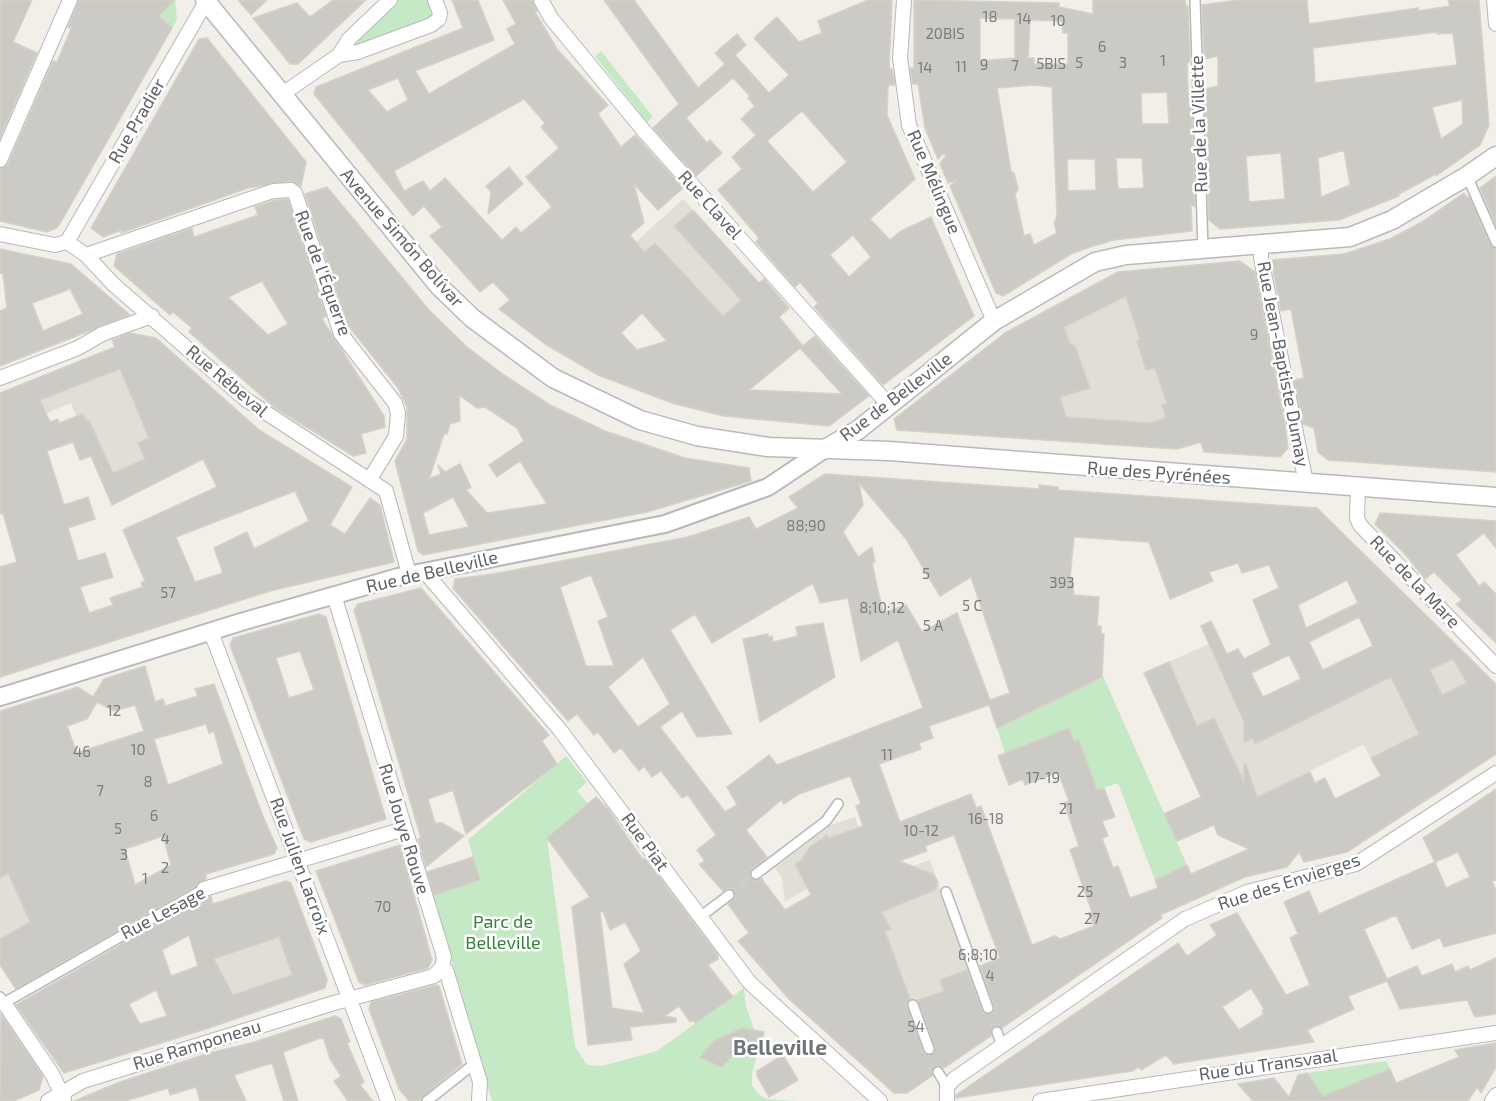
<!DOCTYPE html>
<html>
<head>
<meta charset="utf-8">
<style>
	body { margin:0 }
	canvas { display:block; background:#f1efe8 }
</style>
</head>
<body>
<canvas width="1496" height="1101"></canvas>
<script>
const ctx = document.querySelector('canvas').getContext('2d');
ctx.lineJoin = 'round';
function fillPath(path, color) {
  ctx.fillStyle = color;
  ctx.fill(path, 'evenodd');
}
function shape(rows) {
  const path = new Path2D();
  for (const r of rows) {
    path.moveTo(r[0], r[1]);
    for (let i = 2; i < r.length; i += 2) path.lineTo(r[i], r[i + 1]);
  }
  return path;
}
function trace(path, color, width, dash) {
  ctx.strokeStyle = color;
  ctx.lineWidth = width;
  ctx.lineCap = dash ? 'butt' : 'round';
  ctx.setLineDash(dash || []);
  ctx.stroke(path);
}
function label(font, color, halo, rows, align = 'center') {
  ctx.font = font + ' "Exo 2",sans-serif';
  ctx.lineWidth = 5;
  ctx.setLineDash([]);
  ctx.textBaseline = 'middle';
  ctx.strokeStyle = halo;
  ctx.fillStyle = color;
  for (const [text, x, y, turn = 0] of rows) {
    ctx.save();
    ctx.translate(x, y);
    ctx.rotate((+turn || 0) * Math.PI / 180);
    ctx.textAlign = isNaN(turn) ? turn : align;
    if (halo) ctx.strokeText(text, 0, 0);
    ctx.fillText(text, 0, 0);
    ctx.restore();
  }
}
const education = shape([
	[683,199,759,283,680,356,642,313,584,367,533,336],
	[1118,273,1140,340,1201,442,1177,449,1042,440,1030,406,1051,334,1043,311],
	[144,336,259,430,113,505,71,403,24,423,13,387],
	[1209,644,1251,739,1255,743,1457,645,1496,684,1496,696,1371,758,1363,745,1212,819,1144,673],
	[855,817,878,878,930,860,969,969,940,980,944,991,908,1003,915,1025,886,1036,825,878,785,902,782,878,775,868,831,825],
	[0,835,56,957,12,984,0,965],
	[307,928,328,982,325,988,243,1015,214,960]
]);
const green = shape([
	[175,0,177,20,172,28,160,16],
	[397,0,428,0,432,15,429,22,355,48,352,43],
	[601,51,653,117,647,122,595,56],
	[1103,676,1187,865,1155,880,1118,783,1097,790,1079,740,1074,742,1069,728,1005,753,997,728],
	[566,756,587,782,577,791,588,804,547,838,575,1047,587,1065,602,1066,657,1051,744,988,746,1007,754,1029,764,1032,752,1073,752,1085,757,1093,766,1099,796,1101,492,1101,433,895,480,880,468,840],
	[1386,1061,1390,1069,1330,1093,1327,1101,1307,1073]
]);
const building = shape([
	[0,0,32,0,13,42,37,53,0,138,0,0],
	[79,0,175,0,159,16,172,28,58,227,47,232,0,221,0,169,8,164,53,61,57,62,71,29,68,27,79,0],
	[238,0,267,0,251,15,238,0],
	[333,0,366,0,298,64,290,64,253,18,297,3,310,17,333,0],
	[452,0,478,0,494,40,415,71,429,94,515,44,507,29,516,24,503,0,532,0,537,11,535,12,557,49,608,105,598,114,621,147,635,135,683,188,658,210,634,184,644,223,630,235,644,252,655,243,723,316,741,300,674,226,693,210,759,283,764,279,789,308,779,317,803,346,800,348,815,336,869,396,829,426,724,416,672,403,598,375,545,344,499,309,510,300,493,282,480,292,430,236,442,227,424,206,413,216,314,94,316,87,463,28,452,0],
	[398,78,408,100,387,112,368,90,398,78],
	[524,99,545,123,541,127,559,148,526,177,552,207,521,233,516,227,502,240,445,178,430,191,423,181,404,191,394,171,524,99],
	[642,313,667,341,637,350,621,333,642,313],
	[800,348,842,394,749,390,782,363,800,348],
	[604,0,634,0,698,88,725,64,715,53,737,34,746,45,735,55,769,93,789,75,754,38,777,17,799,42,822,33,818,21,868,0,892,0,889,69,892,69,895,85,888,85,887,115,915,179,870,219,890,240,901,231,931,217,974,316,883,385,814,307,818,303,800,282,795,287,756,242,759,238,718,190,742,169,732,157,756,135,741,119,755,106,748,98,750,96,733,78,686,118,707,143,710,140,722,153,696,176,653,128,679,104,604,0],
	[802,111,847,162,813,192,767,141,802,111],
	[853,235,871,257,849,277,830,255,853,235],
	[914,0,1059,3,1059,7,1093,14,1093,0,1185,0,1186,7,1188,6,1190,62,1187,63,1188,92,1191,91,1195,207,1191,204,1192,231,1114,240,1093,246,1071,254,1003,296,996,293,950,186,957,180,948,183,940,164,946,155,944,153,938,159,925,128,918,84,913,84,910,68,914,68,914,0],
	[980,18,1015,19,1015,58,980,61,980,18],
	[1030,20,1062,21,1063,33,1068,33,1068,64,1034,64,1034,58,1028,58,1030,20],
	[1034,85,1052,87,1057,216,1054,223,1057,233,1034,245,1030,234,1024,236,1015,194,1018,189,1014,173,1011,171,997,88,1034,85],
	[1167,92,1169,124,1142,124,1141,93,1167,92],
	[1116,158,1142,158,1144,188,1118,189,1116,158],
	[1067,159,1095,159,1096,190,1068,191,1067,159],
	[1238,0,1307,0,1309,24,1418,8,1418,11,1450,6,1448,0,1479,0,1489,125,1480,145,1436,176,1436,174,1399,194,1399,196,1339,220,1220,229,1209,220,1205,89,1218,86,1218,56,1204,59,1202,5,1238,0],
	[1437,32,1437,34,1453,33,1457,65,1315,83,1313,48,1437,32],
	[1462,100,1463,124,1441,139,1432,107,1462,100],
	[1344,150,1350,185,1321,197,1318,158,1344,150],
	[1281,153,1285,199,1249,202,1246,156,1281,153],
	[207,38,306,162,301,186,291,181,248,188,121,233,122,230,103,237,91,228,199,39,207,38],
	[509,167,523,184,488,214,491,192,486,186,509,167],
	[1496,176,1496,225,1480,188,1496,176],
	[327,187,429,310,467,347,504,375,550,405,605,431,685,458,749,468,751,481,647,512,423,555,418,551,395,461,407,439,407,407,398,388,347,324,305,194,327,187],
	[459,395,477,408,485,407,517,428,524,441,489,465,497,477,520,461,547,504,487,513,466,490,471,487,460,464,445,472,438,465,441,474,429,479,444,434,447,434,450,424,460,421,459,395],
	[453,497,469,527,429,535,423,513,453,497],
	[1464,193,1467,198,1469,196,1490,245,1496,249,1496,472,1328,460,1318,452,1314,428,1303,424,1294,380,1304,378,1291,309,1281,311,1271,260,1344,254,1390,239,1422,222,1464,193],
	[288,199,326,316,322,319,384,416,385,427,361,434,366,453,353,456,274,407,189,332,192,328,173,312,170,315,114,266,117,254,192,228,194,237,258,215,255,207,275,200,288,199],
	[262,281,288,324,268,335,228,297,262,281],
	[0,249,71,264,130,315,0,366,0,311,7,308,3,274,0,273,0,249],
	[70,289,83,314,43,331,32,303,70,289],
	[1240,261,1255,272,1285,425,1288,448,1280,457,1204,452,1201,442,1177,449,897,430,894,419,1005,333,1118,272,1240,261],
	[1126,296,1140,340,1137,341,1146,370,1155,368,1167,404,1162,405,1166,418,1150,423,1066,417,1060,397,1090,388,1075,346,1070,344,1064,327,1126,296],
	[130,333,156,338,259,430,352,487,330,525,345,534,370,498,380,505,394,562,270,591,0,677,0,567,17,562,3,513,0,514,0,393,115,347,112,340,130,333],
	[120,369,149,438,138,443,145,459,113,473,89,420,86,421,83,414,59,423,58,419,50,422,40,400,120,369],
	[73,442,80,460,91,456,112,505,203,459,217,487,123,530,145,581,141,583,143,587,110,598,113,605,89,613,80,587,113,577,105,553,78,561,68,528,95,519,88,497,64,505,47,451,73,442],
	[295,491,309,521,254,549,247,532,214,548,223,573,195,582,176,537,295,491],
	[825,474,1039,489,1039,485,1058,487,1058,490,1317,508,1496,684,1496,754,1347,852,1304,862,1299,852,1287,867,1245,877,1160,915,1162,918,1002,1028,998,1025,992,1027,991,1036,944,1068,934,1067,932,1076,907,1093,894,1093,789,999,738,941,749,933,728,904,735,898,735,891,729,888,723,891,699,864,705,861,697,850,716,835,688,795,682,798,661,771,652,777,644,766,639,771,621,748,614,753,598,732,594,735,577,714,568,721,453,588,455,579,493,574,688,537,749,517,756,529,798,508,789,497,825,474],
	[859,483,906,539,940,596,971,577,1010,693,990,700,957,613,922,632,906,605,883,613,872,563,875,562,872,547,858,557,843,532,863,505,859,483],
	[1074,537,1149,542,1170,599,1213,581,1209,572,1216,570,1238,563,1242,573,1269,565,1279,588,1253,600,1271,645,1244,659,1238,649,1227,654,1211,621,1201,626,1244,722,1244,742,1253,739,1255,744,1391,677,1419,734,1371,758,1381,776,1335,799,1325,778,1315,783,1310,772,1257,797,1246,764,1244,764,1244,782,1214,718,1197,726,1169,662,1144,673,1201,797,1164,814,1177,841,1214,825,1218,835,1249,849,1191,874,1187,865,1155,880,1158,888,1130,898,1118,866,1113,868,1102,838,1108,836,1102,821,1115,817,1104,788,1097,790,1079,740,1074,742,1069,728,998,756,1009,785,1023,779,1025,785,1058,772,1069,801,1064,803,1079,846,1070,850,1092,912,1089,913,1094,926,1060,939,1055,936,1032,945,981,806,976,808,971,794,900,822,879,764,921,749,919,743,933,738,929,726,989,705,997,728,1102,677,1104,634,1101,634,1101,626,1097,626,1099,597,1074,595,1072,578,1070,578,1074,537],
	[591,575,608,617,598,621,614,666,586,666,560,587,591,575],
	[1347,580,1358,603,1306,628,1298,605,1347,580],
	[813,583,820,603,848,598,861,661,898,640,923,708,777,765,769,755,727,787,737,805,725,812,660,727,682,711,697,737,732,734,670,630,695,614,712,643,813,583],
	[1359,617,1373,646,1323,670,1309,642,1359,617],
	[1289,655,1301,679,1263,697,1251,673,1289,655],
	[643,657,670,704,638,727,608,687,643,657],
	[1453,659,1467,683,1442,695,1430,670,1453,659],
	[850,776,861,804,856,806,863,826,829,838,827,835,809,848,801,861,795,864,811,895,785,910,761,878,756,881,750,878,752,869,767,857,746,830,781,800,784,804,799,794,850,776],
	[954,835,1000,958,980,966,995,1009,990,1014,983,1013,967,970,940,980,944,991,918,1000,935,1047,934,1053,928,1056,923,1051,907,1007,910,999,885,931,891,929,881,912,935,890,938,882,933,874,899,861,927,851,925,846,954,835],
	[1380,513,1496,521,1496,548,1484,533,1456,555,1479,586,1484,582,1496,594,1496,643,1456,604,1462,600,1434,572,1425,579,1405,554,1375,524,1380,513],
	[421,588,549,735,542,741,557,764,466,834,453,790,428,799,435,823,442,823,464,836,426,867,418,839,421,838,354,610,358,604,421,588],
	[319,614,326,617,386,819,311,842,304,839,230,645,233,638,319,614],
	[300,651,314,690,289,698,276,658,300,651],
	[823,623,835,677,760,722,743,639,768,634,768,637,772,636,773,642,798,636,796,627,823,623],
	[145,666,155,702,163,699,165,706,198,696,195,689,214,684,262,814,277,848,274,854,206,874,206,879,196,886,16,989,0,965,0,939,30,922,8,873,0,878,0,711,78,687,93,697,104,679,145,666],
	[97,702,114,711,135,705,144,731,77,753,67,726,87,719,97,702],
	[206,724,209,733,214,731,223,764,168,785,154,739,206,724],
	[163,836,171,865,135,885,125,849,163,836],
	[1496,789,1496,880,1492,881,1496,890,1496,933,1444,947,1440,938,1412,949,1396,915,1364,929,1387,979,1417,966,1422,976,1452,964,1455,972,1468,966,1470,970,1496,958,1496,1014,1475,1017,1467,1000,1400,1009,1387,981,1348,996,1354,1009,1307,1030,1314,1042,1174,1064,1166,1055,1141,1070,1139,1067,1132,1071,956,1098,956,1095,1178,943,1187,956,1217,935,1210,925,1237,913,1286,995,1310,985,1290,938,1298,934,1284,902,1309,891,1319,914,1435,862,1446,888,1470,877,1458,852,1435,862,1423,838,1496,789],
	[1251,988,1264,1009,1262,1011,1264,1014,1239,1030,1222,1007,1251,988],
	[596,797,608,809,643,860,645,858,718,955,718,959,708,965,733,997,695,1023,693,1020,690,1022,679,1006,665,1016,676,1018,676,1022,630,1027,632,1040,588,1045,572,907,590,897,547,838,596,797],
	[603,911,610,930,625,922,641,951,624,964,644,1013,612,1008,600,912,603,911],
	[400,845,432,960,428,968,365,985,359,982,316,871,400,845],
	[473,857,480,880,434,895,427,872,473,857],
	[286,881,291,883,327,979,325,988,206,1029,64,1073,16,1005,202,898,211,896,213,904,286,881],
	[189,935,198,966,171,976,162,950,189,935],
	[279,937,292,975,233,995,214,959,279,937],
	[156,990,167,1016,140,1024,129,1004,156,990],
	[436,985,439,986,462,1064,423,1096,420,1101,409,1101,399,1089,369,1009,371,1002,436,985],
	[1,1014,43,1076,39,1090,14,1101,0,1101,1,1014],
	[335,1016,341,1019,350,1042,347,1043,364,1082,360,1085,373,1101,348,1101,334,1081,341,1076,330,1059,323,1037,283,1052,298,1101,284,1101,272,1063,234,1075,246,1101,200,1101,196,1087,170,1095,168,1088,126,1101,74,1101,120,1082,209,1053,251,1043,335,1016],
	[742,1028,764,1032,758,1054,732,1057,721,1067,700,1057,714,1041,742,1028],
	[1496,1043,1496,1067,1481,1093,1477,1087,1468,1101,1253,1101,1238,1084,1274,1078,1289,1097,1298,1075,1307,1073,1323,1096,1390,1069,1396,1083,1459,1057,1455,1050,1496,1043],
	[783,1055,798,1080,769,1097,757,1076,757,1071,783,1055]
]);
const pedestrianTunnel = shape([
	[729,895,756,874],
	[988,1008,997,1032],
	[929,1049,938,1072]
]);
const pedestrian = shape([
	[1195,0,1203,249],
	[1467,176,1496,242],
	[756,874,826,821,838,804],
	[946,892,988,1008],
	[700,917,729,895],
	[0,997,4,1003,204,889],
	[913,1005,929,1049],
	[997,1032,1002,1046],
	[938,1072,947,1087],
	[427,1101,474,1064]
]);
const minor = shape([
	[541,0,551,18,644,131,888,404],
	[904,0,900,58,909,125,994,321],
	[1494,0,1496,24],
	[339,55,358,52,431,25,439,19,440,13,435,0],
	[281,95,339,55,349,39,390,0],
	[0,160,70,0],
	[0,234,55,245,67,242,86,255,113,284,245,399,386,491,409,574],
	[67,242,207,0],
	[1261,244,1261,258,1306,483],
	[86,255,273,191,291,190,295,193,341,334,395,403,398,413,396,436,370,479],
	[0,378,78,348,102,334,152,316],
	[1358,488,1357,518,1360,525,1496,666],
	[424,571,560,730,750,983,880,1101],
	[211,632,388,1101],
	[204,889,404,829],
	[442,967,446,970,480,1082,479,1101],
	[4,1003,52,1074,64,1099],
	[48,1101,83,1081,334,1003,434,976,442,967,444,957,334,595],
	[947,1101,947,1087,954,1079,1185,919,1247,892,1356,864,1496,773],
	[1040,1101,1496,1033],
	[1492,1101,1496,1095]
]);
const tertiary = shape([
	[0,697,241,622,398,577,665,524,768,487,822,451]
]);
const secondary = shape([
	[205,0,439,286,472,318,553,378,640,420,697,436,768,447,889,451,1496,497],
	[823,450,858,430,994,321,1095,262,1126,255,1350,237,1392,220,1467,176,1496,156]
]);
const numberNames = [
	["18",990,17],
	["14",1024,19],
	["10",1058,21],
	["20BIS",945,34],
	["6",1102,47],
	["1",1163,61],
	["5",1079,63],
	["3",1123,63],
	["5BIS",1051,64],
	["9",984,65],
	["7",1015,66],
	["11",961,67],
	["14",925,68],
	["9",1254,335],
	["88;90",806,526],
	["5",926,574],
	["393",1062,583],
	["57",168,593],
	["5 C",972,606],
	["8;10;12",882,608],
	["5 A",933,626],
	["12",114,711],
	["10",138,750],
	["46",82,752],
	["11",887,755],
	["17-19",1043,778],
	["8",148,782],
	["7",100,791],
	["21",1066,809],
	["6",154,816],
	["16-18",986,819],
	["5",118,829],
	["10-12",921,831],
	["4",165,839],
	["3",124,855],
	["2",165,868],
	["1",145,879],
	["25",1085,892],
	["70",383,907],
	["27",1092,919],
	["6;8;10",978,955],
	["4",990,976],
	["54",916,1027]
];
const streetNames = [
	["Rue Pradier",137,121,-60],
	["Rue de la Villette",1199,124,-92],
	["Rue Mélingue",934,182,67],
	["Rue Clavel",710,205,48],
	["Avenue Simón Bolívar",402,238,49],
	["Rue de l'Équerre",323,273,70],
	["Rue Jean-Baptiste Dumay",1283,364,79],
	["Rue Rébeval",227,381,40],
	["Rue de Belleville",896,397,-37],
	["Rue des Pyrénées",1159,473,4],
	["Rue de Belleville",432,572,-13],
	["Rue de la Mare",1415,582,46],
	["Rue Jouye Rouve",404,829,73],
	["Rue Piat",645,842,54],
	["Rue Julien Lacroix",300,866,70],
	["Rue des Envierges",1289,882,-18],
	["Rue Lesage",163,913,-28],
	["Rue Ramponeau",197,1045,-17],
	["Rue du Transvaal",1268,1065,-8]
];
const parkNames = [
	["Parc de",503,922],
	["Belleville",503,943]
];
const quarterNames = [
	["Belleville",780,1048]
];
fillPath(education, '#e1ded6');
fillPath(green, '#c5e8c5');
fillPath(building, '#cccac5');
trace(building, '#d6d1c6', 1.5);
trace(pedestrianTunnel, '#ccccc8', 9, [9, 4.5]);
trace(pedestrian, '#b5b8bc', 12);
trace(minor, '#b5b8bc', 16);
trace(tertiary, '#b5b8bc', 20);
trace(secondary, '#b6babf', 21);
trace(pedestrian, '#fff', 9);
trace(minor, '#fff', 14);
trace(tertiary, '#fff', 16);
trace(secondary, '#fff', 18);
label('15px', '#7a7d7f', null, numberNames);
label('18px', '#5f6368', '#fff', streetNames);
label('18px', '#348238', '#fff', parkNames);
label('bold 21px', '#70757a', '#fff', quarterNames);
</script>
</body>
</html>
